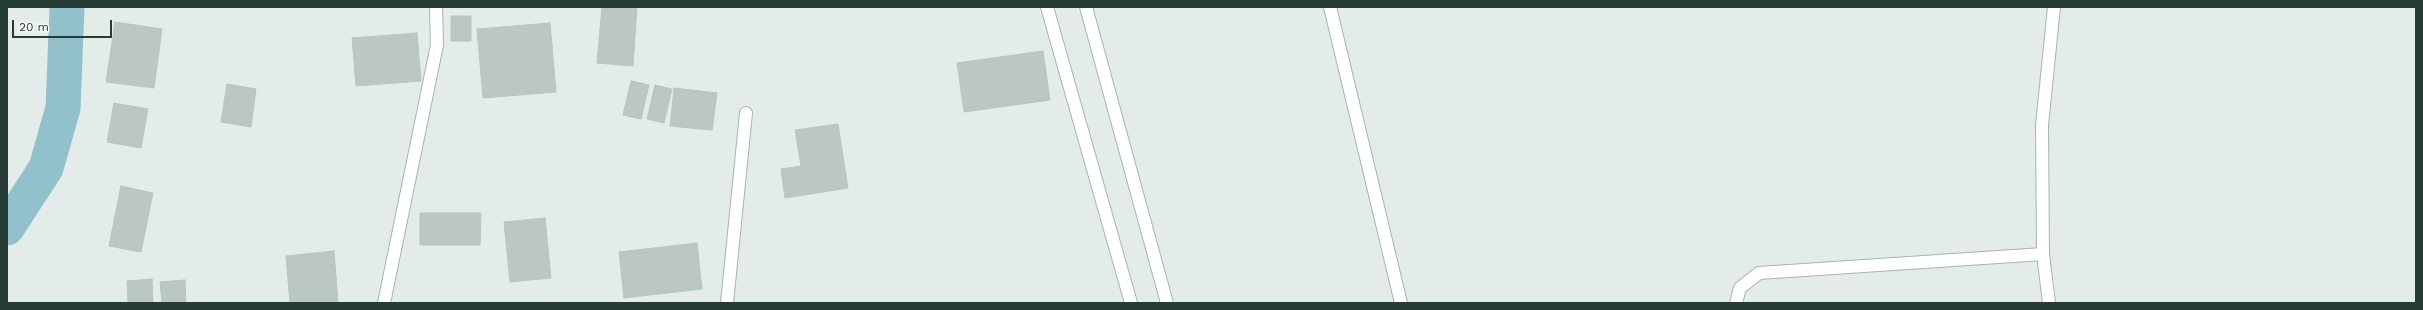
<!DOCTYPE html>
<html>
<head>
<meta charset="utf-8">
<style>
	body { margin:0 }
	#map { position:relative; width:2423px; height:310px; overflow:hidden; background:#e4ece9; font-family:"Work Sans",sans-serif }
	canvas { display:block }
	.frame { position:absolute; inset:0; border:8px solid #263c36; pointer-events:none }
	.scale { position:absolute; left:12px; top:20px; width:100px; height:18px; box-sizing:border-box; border:2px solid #263c36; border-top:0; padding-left:5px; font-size:12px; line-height:14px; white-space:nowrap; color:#263c36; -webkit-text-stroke:3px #f5f9f7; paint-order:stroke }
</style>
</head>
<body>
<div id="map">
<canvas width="2423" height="310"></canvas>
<div class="frame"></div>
<div class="scale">20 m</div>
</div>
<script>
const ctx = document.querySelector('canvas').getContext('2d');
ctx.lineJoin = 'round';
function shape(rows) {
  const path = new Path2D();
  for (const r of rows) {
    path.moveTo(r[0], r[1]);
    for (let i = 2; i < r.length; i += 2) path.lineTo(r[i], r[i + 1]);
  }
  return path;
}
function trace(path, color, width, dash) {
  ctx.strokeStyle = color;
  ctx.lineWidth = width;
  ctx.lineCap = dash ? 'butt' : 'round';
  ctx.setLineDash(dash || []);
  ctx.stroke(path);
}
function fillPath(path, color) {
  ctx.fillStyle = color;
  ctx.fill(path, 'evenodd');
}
const canal = shape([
	[7,228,46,168,63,108,67,7]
]);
const building = shape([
	[602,7,637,7,633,66,597,63,602,7],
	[451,16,471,16,471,41,451,41,451,16],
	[115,22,162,29,154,88,106,82,115,22],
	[550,23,556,92,483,98,477,29,550,23],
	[417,33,421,81,356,86,352,38,417,33],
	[1043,51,1050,100,964,112,957,63,1043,51],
	[631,81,649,85,641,119,623,115,631,81],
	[227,84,256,89,251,127,221,122,227,84],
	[655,85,672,89,664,123,647,119,655,85],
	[674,88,717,93,712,130,670,126,674,88],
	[114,103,148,109,141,148,107,142,114,103],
	[838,124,848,188,785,198,781,169,801,166,795,130,838,124],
	[121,186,153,193,141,252,109,246,121,186],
	[420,213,481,213,480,245,420,245,420,213],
	[545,218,551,278,510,282,504,222,545,218],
	[697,243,702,289,624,298,619,252,697,243],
	[334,251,338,303,290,303,286,256,334,251],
	[152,279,153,303,128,303,127,281,152,279],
	[185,280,186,303,162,303,160,282,185,280]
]);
const street = shape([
	[1047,7,1131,303],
	[1086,7,1167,303],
	[1330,7,1401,303],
	[384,303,437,45,436,7],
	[727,303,746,113],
	[1736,303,1740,288,1759,273,2043,254],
	[2049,303,2043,254,2042,125,2054,7]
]);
trace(canal, '#93c1cb', 35);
fillPath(building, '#bac7c2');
trace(building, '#b7c5c0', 1);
trace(street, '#a7b4b0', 14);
trace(street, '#fff', 12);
</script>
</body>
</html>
